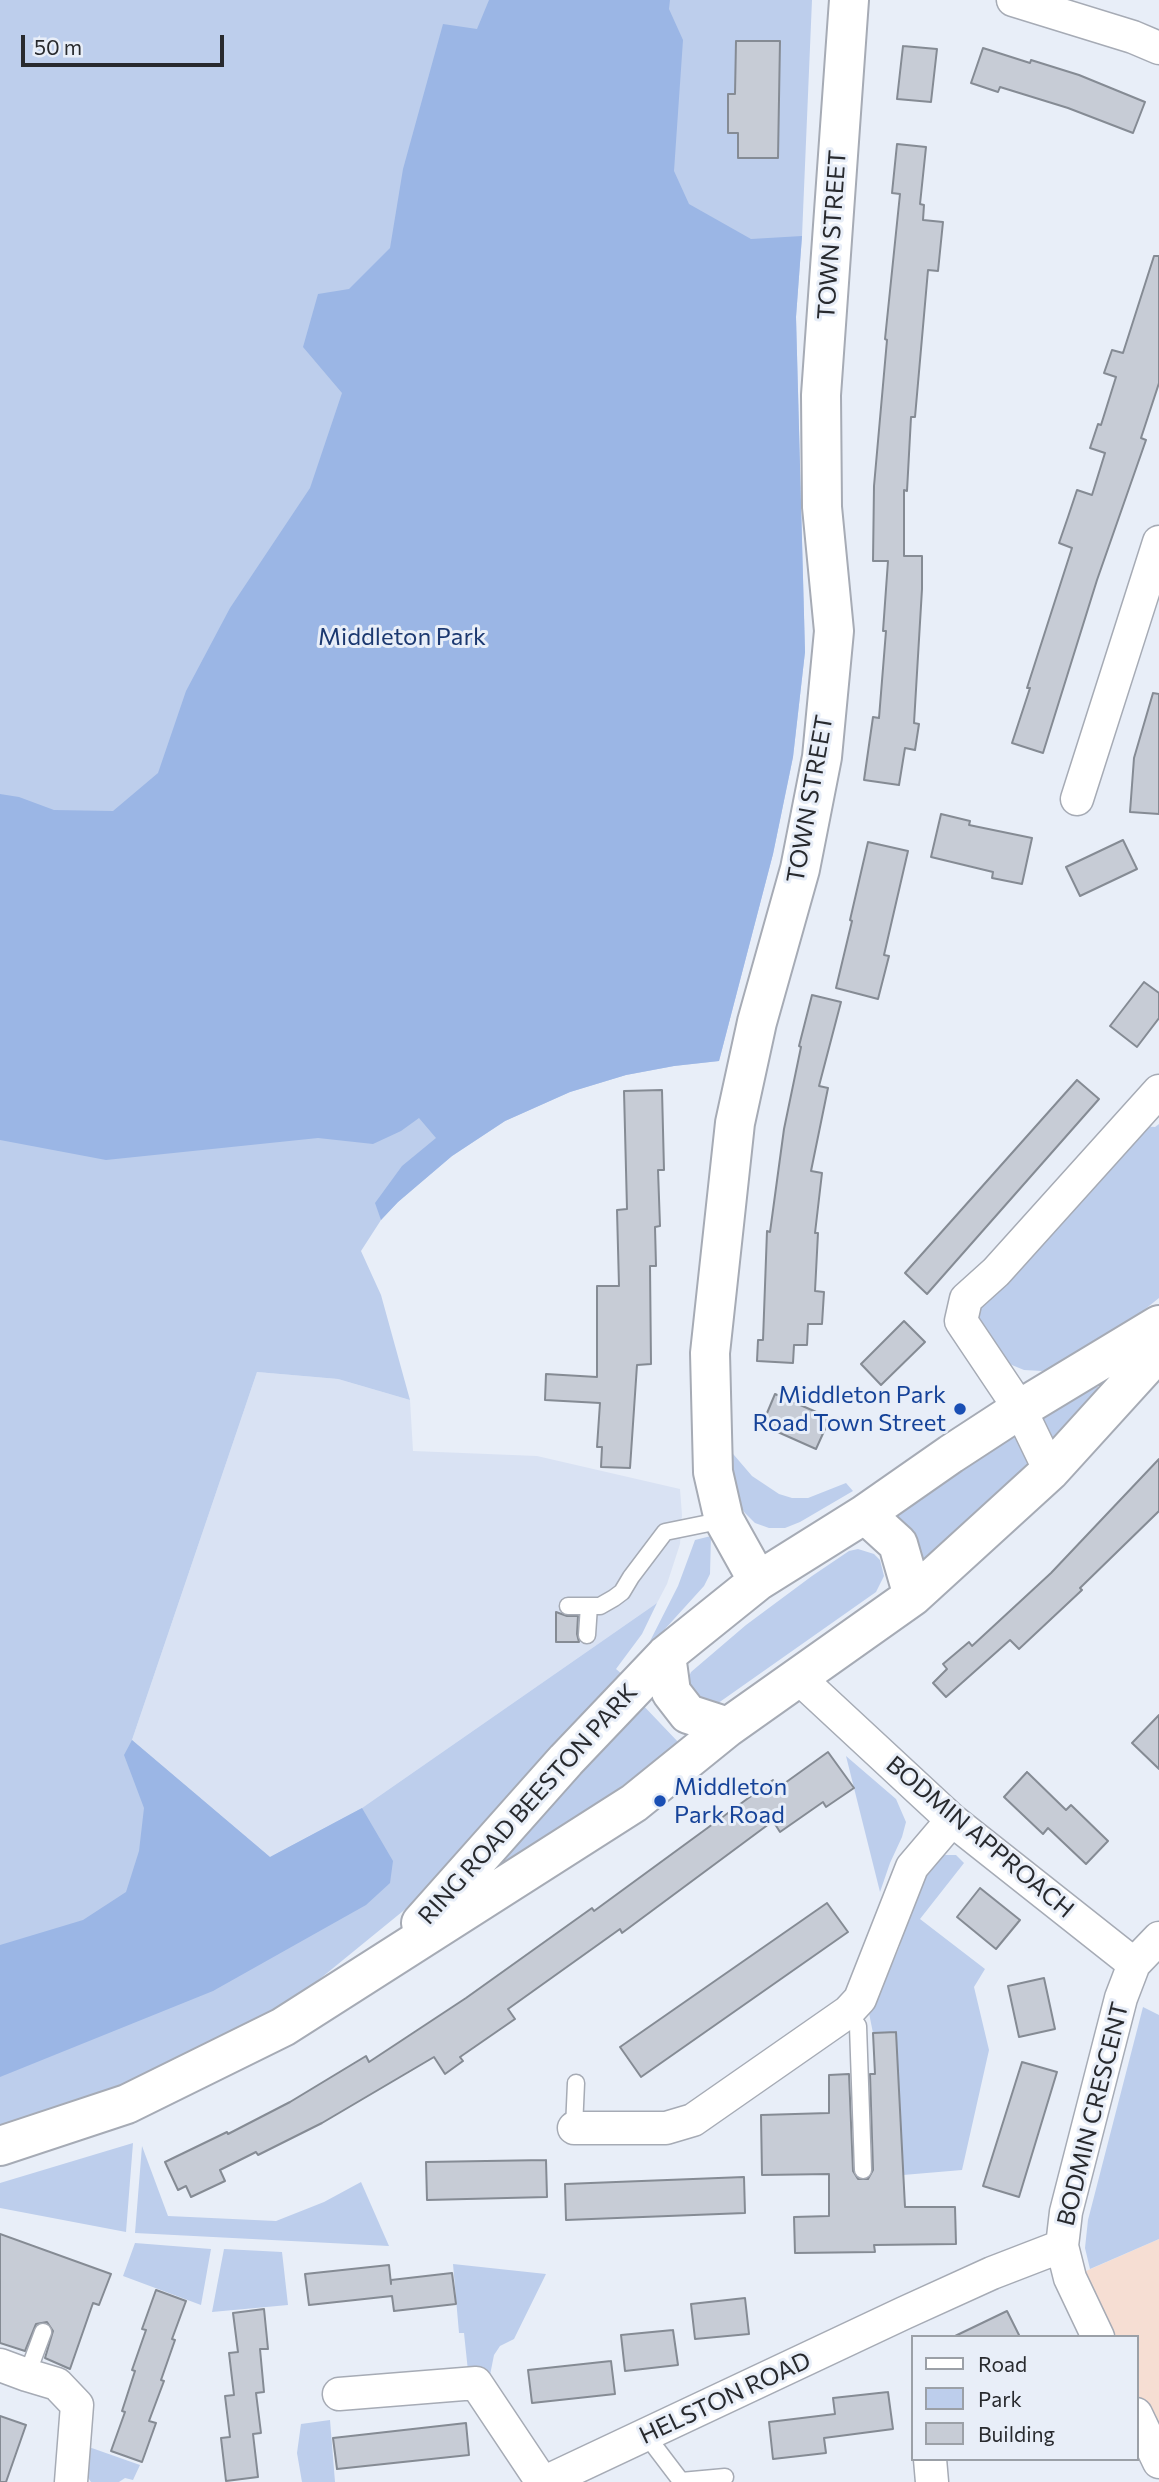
<!DOCTYPE html>
<html>
<head>
<meta charset="utf-8">
<style>
	body { margin:0 }
	#map { position:relative; width:1159px; height:2482px; overflow:hidden; background:#e8eef8; font-family:Commissioner,sans-serif }
	canvas { display:block }
	.legend { position:absolute; left:911px; top:2335px; width:228px; height:126px; box-sizing:border-box; background:#e8eef8; border:2px solid #9ba0a7; margin:0; padding:9px 12px; list-style:none; font-size:21px; color:#282a2e }
	.legend li { display:flex; align-items:center; gap:14px; height:35px }
	.legend b { width:35px; border:2px solid #9ba0a7 }
	.scale { position:absolute; left:21px; top:35px; width:203px; height:32px; box-sizing:border-box; border:4px solid #282a2e; border-top:0; padding-left:9px; font-size:21px; line-height:24px; white-space:nowrap; color:#282a2e; -webkit-text-stroke:5px #e8eef8; paint-order:stroke }
</style>
</head>
<body>
<div id="map">
<canvas width="1159" height="2482"></canvas>
<ul class="legend">
<li><b style="height:9px;background:#fff"></b>Road</li>
<li><b style="height:19px;background:#bdceec"></b>Park</li>
<li><b style="height:19px;background:#c7ccd6"></b>Building</li>
</ul>
<div class="scale">50 m</div>
</div>
<script>
const ctx = document.querySelector('canvas').getContext('2d');
ctx.lineJoin = 'round';
function fillPath(path, color) {
  ctx.fillStyle = color;
  ctx.fill(path, 'evenodd');
}
function shape(rows) {
  const path = new Path2D();
  for (const r of rows) {
    path.moveTo(r[0], r[1]);
    for (let i = 2; i < r.length; i += 2) path.lineTo(r[i], r[i + 1]);
  }
  return path;
}
function trace(path, color, width, dash) {
  ctx.strokeStyle = color;
  ctx.lineWidth = width;
  ctx.lineCap = dash ? 'butt' : 'round';
  ctx.setLineDash(dash || []);
  ctx.stroke(path);
}
function label(font, color, halo, rows, align = 'center') {
  ctx.font = font + ' Commissioner,sans-serif';
  ctx.lineWidth = 6;
  ctx.setLineDash([]);
  ctx.textBaseline = 'middle';
  ctx.strokeStyle = halo;
  ctx.fillStyle = color;
  for (const [text, x, y, turn = 0] of rows) {
    ctx.save();
    ctx.translate(x, y);
    ctx.rotate((+turn || 0) * Math.PI / 180);
    ctx.textAlign = isNaN(turn) ? turn : align;
    if (halo) ctx.strokeText(text, 0, 0);
    ctx.fillText(text, 0, 0);
    ctx.restore();
  }
}
const commercial = shape([
	[1159,2239,1159,2462,1136,2414,1136,2337,1098,2337,1070,2278]
]);
const built = shape([
	[257,1372,338,1379,410,1400,413,1451,537,1456,680,1489,682,1515,680,1544,667,1584,657,1603,362,1808,270,1857,132,1740]
]);
const green = shape([
	[0,0,812,0,802,236,796,317,805,652,793,757,773,854,719,1061,674,1066,626,1075,570,1092,505,1121,452,1156,398,1202,381,1220,361,1251,381,1295,410,1400,338,1379,257,1372,132,1740,270,1857,362,1808,657,1603,642,1634,616,1669,623,1675,408,1907,305,1991,198,2054,102,2094,0,2128],
	[1159,1124,1159,1298,1124,1326,1070,1362,1042,1371,1024,1370,1007,1363,975,1328,980,1302,1140,1126,1155,1127],
	[1096,1385,1101,1391,1057,1437,1051,1437,1044,1430,1040,1417],
	[1010,1436,1017,1438,1029,1460,1027,1467,932,1565,921,1561,891,1514],
	[728,1448,752,1476,779,1494,792,1498,808,1498,846,1483,853,1491,800,1522,785,1528,769,1528,755,1523,744,1512,736,1495],
	[711,1536,710,1574,704,1586,645,1651,678,1586,695,1540],
	[858,1549,874,1554,880,1560,884,1576,876,1592,714,1706,693,1699,688,1679,691,1672,746,1625,812,1576,849,1551],
	[639,1701,680,1744,499,1875,491,1866],
	[846,1756,896,1799,906,1822,902,1837,890,1863,880,1892],
	[945,1855,956,1855,964,1863,920,1919,985,1969,974,1987,989,2050,962,2170,903,2175,896,2032,873,2033,868,2008,886,1978,899,1948,924,1870,934,1861],
	[1143,2007,1159,2015,1159,2239,1090,2269,1085,2248,1088,2220],
	[133,2143,126,2232,0,2208,0,2183],
	[142,2146,168,2216,276,2221,324,2202,361,2182,389,2246,135,2233],
	[135,2243,211,2249,201,2305,123,2276],
	[224,2249,282,2252,288,2305,212,2312],
	[453,2264,546,2274,514,2339,500,2346,494,2355,489,2380,468,2371,464,2333,459,2333],
	[330,2420,335,2482,302,2482,297,2453,301,2424],
	[86,2446,140,2465,133,2480,125,2478,119,2482,91,2482,84,2472]
]);
const forest = shape([
	[489,0,670,0,669,9,683,40,674,171,689,204,751,239,802,236,796,317,805,652,793,757,773,854,719,1061,674,1066,626,1075,570,1092,505,1121,452,1156,398,1202,381,1220,375,1203,402,1166,436,1138,419,1118,401,1131,373,1144,318,1138,106,1160,0,1140,0,794,19,797,54,810,113,811,158,773,186,691,230,608,310,488,342,393,303,347,318,294,349,289,390,248,403,169,443,24,477,29],
	[132,1740,270,1857,362,1808,393,1861,390,1883,366,1905,213,1991,0,2077,0,1945,83,1920,126,1892,139,1851,144,1808,124,1755]
]);
const building = shape([
	[736,41,780,41,778,158,738,158,738,133,728,133,728,94,735,94,736,41],
	[903,46,937,49,931,102,897,99,903,46],
	[983,48,1030,63,1031,60,1079,75,1145,102,1133,133,1068,108,1000,87,998,92,971,83,983,48],
	[897,144,926,147,920,204,924,205,923,220,943,222,938,271,928,270,915,417,911,417,907,491,904,490,904,556,922,556,922,589,914,723,919,724,915,750,905,748,899,785,864,780,873,717,879,718,886,631,883,631,888,561,873,561,874,486,887,340,885,339,900,194,892,193,897,144],
	[1154,256,1159,256,1159,383,1141,438,1146,440,1097,580,1043,753,1012,743,1030,688,1027,688,1072,548,1059,543,1068,517,1077,490,1092,495,1105,453,1090,448,1098,424,1101,425,1116,377,1104,373,1112,350,1123,353,1154,256],
	[1153,693,1159,694,1159,814,1130,812,1134,758,1153,693],
	[941,814,970,821,969,825,1032,838,1022,884,992,878,993,872,931,857,941,814],
	[1123,840,1137,869,1080,896,1066,867,1123,840],
	[868,842,908,851,884,955,889,956,878,999,836,988,852,921,850,920,868,842],
	[1144,982,1159,993,1159,1018,1137,1047,1110,1026,1144,982],
	[812,995,841,1002,819,1086,828,1088,811,1171,822,1173,815,1233,818,1233,815,1291,824,1292,822,1324,808,1324,807,1345,794,1345,793,1363,757,1361,758,1340,763,1340,767,1231,770,1232,784,1129,801,1047,799,1046,812,995],
	[1077,1080,1099,1099,927,1294,905,1273,1077,1080],
	[662,1090,664,1170,658,1170,660,1226,655,1227,656,1266,650,1266,651,1364,637,1365,630,1468,601,1467,602,1447,597,1447,600,1403,545,1400,546,1374,597,1377,597,1286,619,1286,617,1210,627,1209,624,1091,662,1090],
	[904,1321,925,1342,881,1385,861,1364,904,1321],
	[775,1394,830,1418,816,1449,762,1425,775,1394],
	[1159,1459,1159,1511,1080,1588,1082,1590,1019,1649,1010,1640,946,1697,933,1683,947,1669,943,1664,969,1642,972,1646,1051,1573,1159,1459],
	[556,1612,567,1616,578,1616,577,1634,579,1642,556,1642,556,1612],
	[1159,1715,1159,1769,1132,1743,1159,1715],
	[828,1752,854,1788,826,1807,823,1802,780,1832,773,1821,622,1933,620,1929,508,2009,515,2019,460,2057,463,2061,445,2074,434,2057,322,2123,258,2155,256,2152,220,2170,225,2181,191,2197,186,2186,178,2190,165,2162,227,2132,228,2134,290,2102,366,2056,369,2062,466,1998,592,1908,594,1911,773,1780,778,1788,828,1752],
	[1027,1772,1066,1810,1071,1805,1108,1841,1086,1864,1048,1828,1043,1834,1004,1797,1027,1772],
	[980,1888,1020,1920,996,1949,957,1917,980,1888],
	[827,1903,848,1932,641,2077,620,2047,827,1903],
	[1044,1978,1055,2029,1019,2037,1008,1986,1044,1978],
	[896,2032,905,2207,955,2207,956,2244,874,2245,875,2252,795,2253,794,2217,829,2216,829,2174,762,2175,761,2115,829,2113,829,2075,849,2074,853,2171,858,2179,868,2179,873,2170,870,2074,875,2074,873,2033,896,2032],
	[1022,2062,1057,2072,1019,2197,983,2186,1022,2062],
	[546,2160,547,2197,427,2200,426,2162,546,2160],
	[744,2177,745,2213,566,2220,565,2184,744,2177],
	[0,2234,111,2274,99,2305,93,2303,70,2369,45,2358,53,2331,47,2322,36,2324,25,2351,0,2343,0,2234],
	[389,2265,391,2284,391,2280,452,2273,456,2304,394,2311,392,2296,309,2305,305,2274,389,2265],
	[156,2290,186,2301,172,2339,175,2340,161,2380,164,2381,149,2421,156,2423,142,2462,111,2451,125,2412,122,2411,135,2371,132,2370,146,2330,142,2329,156,2290],
	[745,2298,749,2334,695,2339,691,2304,745,2298],
	[264,2309,268,2349,260,2349,264,2392,256,2393,261,2433,253,2434,258,2477,226,2481,221,2438,230,2437,225,2396,234,2395,229,2353,238,2352,233,2313,264,2309],
	[1007,2311,1020,2337,953,2337,1007,2311],
	[673,2330,678,2365,625,2371,621,2335,673,2330],
	[611,2361,615,2394,532,2403,528,2370,611,2361],
	[888,2392,893,2429,824,2438,826,2453,773,2459,769,2422,835,2414,833,2398,888,2392],
	[0,2416,26,2425,6,2482,0,2482,0,2416],
	[466,2423,469,2455,337,2469,333,2438,466,2423]
]);
const service = shape([
	[568,1606,600,1606,614,1598,622,1592,631,1577,665,1532,724,1520],
	[587,1635,589,1606],
	[848,2012,858,2026,863,2170],
	[574,2128,576,2083],
	[27,2375,43,2332],
	[646,2435,681,2481,725,2477]
]);
const minor = shape([
	[1013,0,1133,37,1159,48],
	[1077,799,1159,542],
	[1050,1471,1020,1409,961,1321,966,1299,996,1272,1159,1091],
	[799,1678,952,1820,1134,1964],
	[574,2128,666,2128,693,2120,848,2012,860,1999,912,1867,952,1820],
	[1098,2337,1070,2278,1062,2246,1066,2212,1121,1998,1134,1964,1159,1938],
	[0,2365,27,2375,57,2384,77,2405,71,2482],
	[339,2394,476,2383,542,2482],
	[1136,2414,1159,2462],
	[930,2459,932,2482],
	[545,2482,904,2313,992,2273,1062,2246]
]);
const tertiary = shape([
	[865,1514,898,1544,913,1596],
	[758,1581,724,1520,713,1472,710,1353,735,1123,757,1022,800,869,822,757,834,631,822,507,821,395,849,0],
	[666,1655,671,1692,688,1714,728,1727],
	[421,1923,566,1760,666,1655,758,1581,865,1514,951,1454,1020,1409,1159,1325],
	[0,2146,127,2104,283,2027,634,1803,728,1727,913,1596,1050,1471,1159,1351]
]);
const markers = [
	[960,1409,7,"#1a4fb4"],
	[660,1801,7,"#1a4fb4"]
];
const streetNames = [
	["TOWN STREET",832,235,-86],
	["TOWN STREET",810,799,-80],
	["RING ROAD BEESTON PARK",528,1804,-48],
	["BODMIN APPROACH",980,1837,40],
	["BODMIN CRESCENT",1093,2114,-76],
	["HELSTON ROAD",725,2398,-25]
];
const parkNames = [
	["Middleton Park",402,637]
];
const transitNames = [
	["Middleton Park",946,1395],
	["Road Town Street",946,1423],
	["Middleton",674,1787,"left"],
	["Park Road",674,1815,"left"]
];
fillPath(commercial, '#f6ded3');
fillPath(built, '#d9e2f3');
fillPath(green, '#bdceec');
fillPath(forest, '#9bb6e5');
fillPath(building, '#c7ccd6');
trace(building, '#858b94', 2);
trace(service, '#a6abb5', 19);
trace(minor, '#a6abb5', 35);
trace(tertiary, '#a6abb5', 42);
trace(service, '#fff', 16);
trace(minor, '#fff', 32);
trace(tertiary, '#fff', 38);
for (const [x, y, r, color] of markers) {
  const dot = new Path2D();
  dot.arc(x, y, r, 0, 2 * Math.PI);
  ctx.fillStyle = color;
  ctx.fill(dot);
  trace(dot, '#e8eef8', 2.5);
}
label('24px', '#282a2e', '#e8eef8', streetNames);
label('24px', '#1b3870', '#e8eef8', parkNames);
label('24px', '#164399', '#e8eef8', transitNames, 'right');
</script>
</body>
</html>
